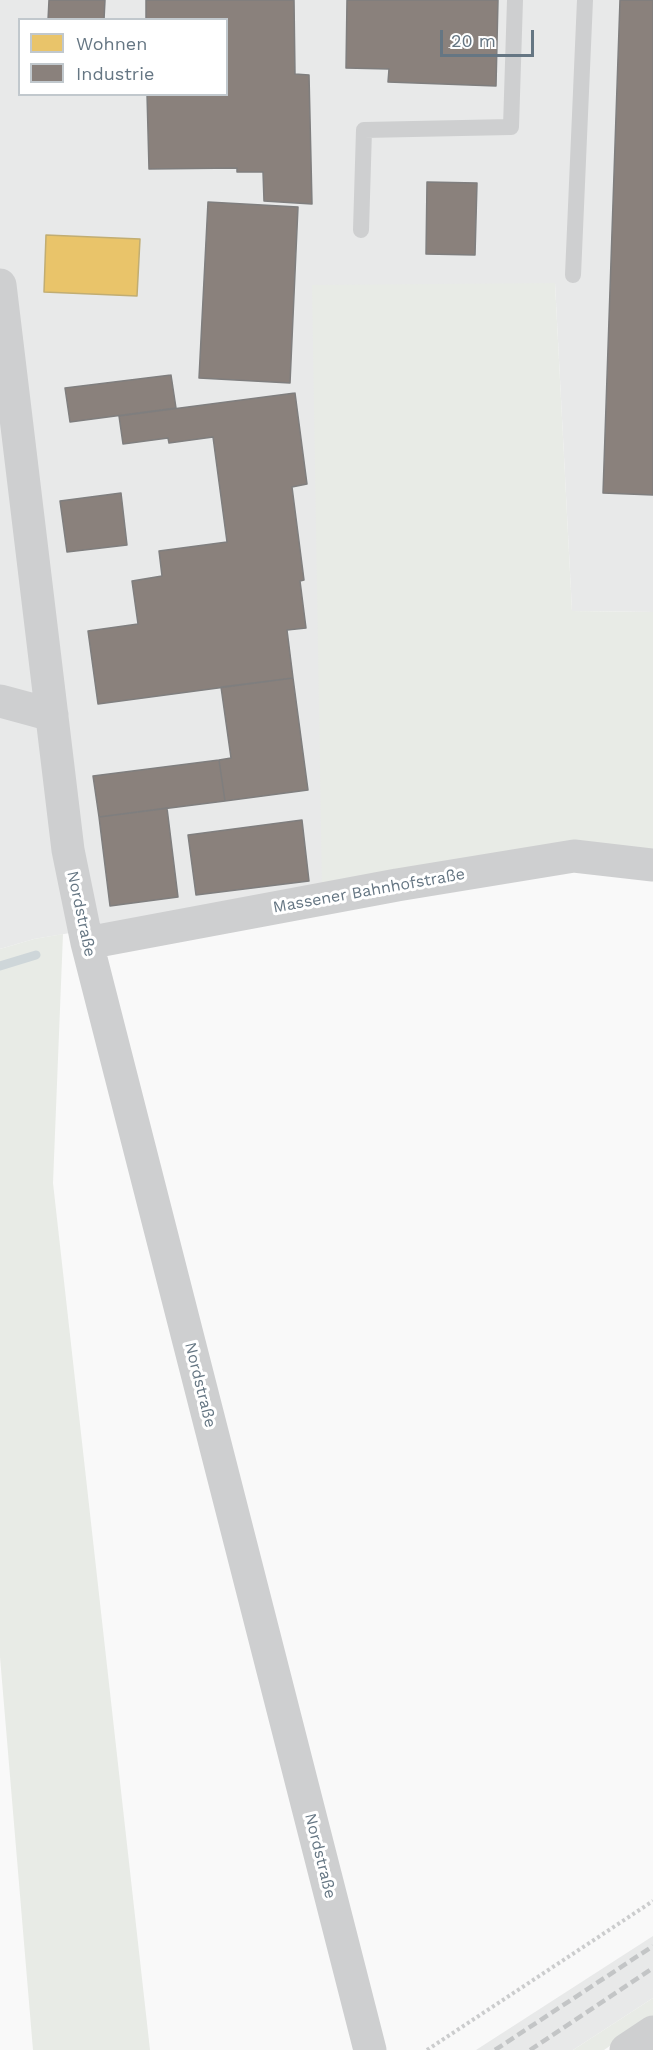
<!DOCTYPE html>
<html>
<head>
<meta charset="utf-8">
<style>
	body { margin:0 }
	#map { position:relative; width:653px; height:2050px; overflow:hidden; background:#f9f9f9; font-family:"Work Sans",sans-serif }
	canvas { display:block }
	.legend { position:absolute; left:18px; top:18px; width:210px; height:78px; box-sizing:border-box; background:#fff; border:2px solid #c1c8cd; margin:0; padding:8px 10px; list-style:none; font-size:18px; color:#657683 }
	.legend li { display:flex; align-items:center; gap:12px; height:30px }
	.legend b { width:30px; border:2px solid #c1c8cd }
	.scale { position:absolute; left:440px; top:30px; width:94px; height:27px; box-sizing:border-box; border:3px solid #657683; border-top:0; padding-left:8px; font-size:18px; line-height:21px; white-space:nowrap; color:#657683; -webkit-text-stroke:4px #fff; paint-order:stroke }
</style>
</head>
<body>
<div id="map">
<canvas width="653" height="2050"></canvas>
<ul class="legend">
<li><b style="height:16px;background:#e9c46a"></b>Wohnen</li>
<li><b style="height:16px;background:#8a817c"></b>Industrie</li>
</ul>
<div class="scale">20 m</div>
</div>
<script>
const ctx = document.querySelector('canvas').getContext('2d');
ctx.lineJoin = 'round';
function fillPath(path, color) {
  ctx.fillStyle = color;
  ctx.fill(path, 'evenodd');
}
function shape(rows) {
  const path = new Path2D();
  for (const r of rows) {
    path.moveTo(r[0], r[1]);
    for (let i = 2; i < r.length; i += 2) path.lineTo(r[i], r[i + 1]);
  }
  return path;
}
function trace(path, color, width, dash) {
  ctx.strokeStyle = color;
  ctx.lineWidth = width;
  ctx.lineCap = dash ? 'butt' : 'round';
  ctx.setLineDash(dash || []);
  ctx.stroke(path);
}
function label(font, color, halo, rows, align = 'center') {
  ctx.font = font + ' "Work Sans",sans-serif';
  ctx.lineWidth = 6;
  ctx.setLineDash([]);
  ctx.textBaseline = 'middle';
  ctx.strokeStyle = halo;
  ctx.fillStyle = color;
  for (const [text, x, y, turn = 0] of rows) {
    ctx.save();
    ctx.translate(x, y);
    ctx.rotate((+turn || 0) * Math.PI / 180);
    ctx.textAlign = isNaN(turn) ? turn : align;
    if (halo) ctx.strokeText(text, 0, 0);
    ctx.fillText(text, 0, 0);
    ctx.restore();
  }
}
const built = shape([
	[0,0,653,0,653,612,572,611,555,283,322,891,34,939,0,949],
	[20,20,226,20,226,94,20,94],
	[653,1936,653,1998,573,2050,476,2050]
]);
const green = shape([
	[555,283,572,611,653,612,653,853,322,891,312,285],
	[63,934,53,1183,150,2050,33,2050,0,1657,0,949,34,939],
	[653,1998,653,2016,604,2050,573,2050]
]);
const homes = shape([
	[46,235,140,239,137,296,44,292,46,235]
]);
const industry = shape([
	[49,0,105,0,104,20,48,20,49,0],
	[146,0,294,0,295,74,309,75,312,204,264,201,263,172,237,172,237,168,149,169,147,94,226,94,226,20,146,20,146,0],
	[347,0,498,0,496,86,388,82,389,69,346,68,347,0],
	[620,0,653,0,653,495,603,493,620,0],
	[427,182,477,183,475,255,426,254,427,182],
	[208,202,298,207,290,383,199,378,208,202],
	[171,375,176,408,70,422,65,388,171,375],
	[295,393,307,484,292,487,304,580,300,581,306,628,287,630,293,678,98,704,88,631,138,624,132,581,162,576,159,551,227,542,213,437,169,443,168,438,123,444,119,416,295,393],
	[121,493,127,545,67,552,60,501,121,493],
	[293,678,308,790,225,801,219,760,231,758,221,687,293,678],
	[219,760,225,801,99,817,93,776,219,760],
	[167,808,178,897,110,906,99,817,167,808],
	[302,820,309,881,196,895,188,835,302,820]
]);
const stream = shape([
	[0,966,36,955]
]);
const path = shape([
	[427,2050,653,1901]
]);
const service = shape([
	[361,230,364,130,511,127,515,0],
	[573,275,585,0]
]);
const minor = shape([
	[0,285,68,850,87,943,370,2050],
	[0,701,52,715],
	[87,943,397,885,574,856,653,865],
	[626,2050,653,2032]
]);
const rail = shape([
	[495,2050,653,1946],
	[530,2050,653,1968]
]);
const streetNames = [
	["Massener Bahnhofstraße",369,891,-10],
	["Nordstraße",81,914,78],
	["Nordstraße",200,1385,76],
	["Nordstraße",320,1856,76]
];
fillPath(built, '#e8e9e9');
fillPath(green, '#e8ebe6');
fillPath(homes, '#e9c46a');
trace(homes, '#c1ad72', 1.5);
fillPath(industry, '#8a817c');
trace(industry, '#7f7e7e', 1.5);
trace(stream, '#ced6d9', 9);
trace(path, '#cbcccd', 4, [3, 3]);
trace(service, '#cecfd0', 16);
trace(minor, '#cecfd0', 33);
trace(rail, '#c3c5c6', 4.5, [9, 4.5]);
label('16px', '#657683', '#fff', streetNames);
</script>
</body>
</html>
